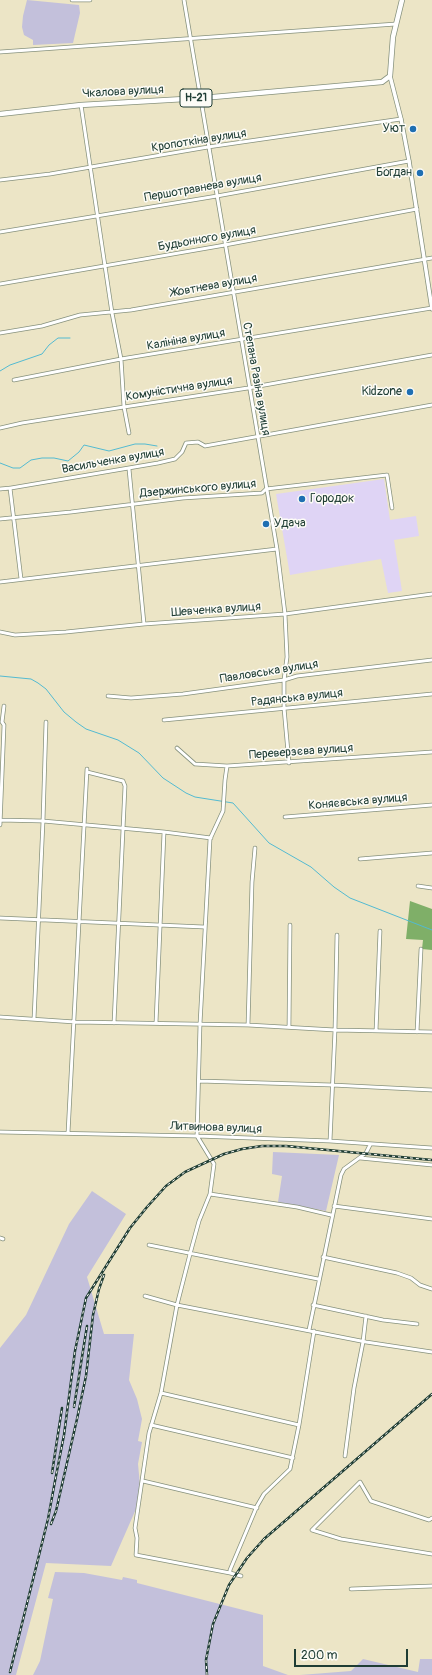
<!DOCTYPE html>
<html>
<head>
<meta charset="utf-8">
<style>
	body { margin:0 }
	#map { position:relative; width:432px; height:1675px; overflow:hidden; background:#ece5c6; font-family:Pangolin,sans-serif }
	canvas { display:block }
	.scale { position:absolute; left:294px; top:1649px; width:114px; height:18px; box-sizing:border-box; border:2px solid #1f3d34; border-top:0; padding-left:5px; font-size:12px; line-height:14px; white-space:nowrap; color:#1f3d34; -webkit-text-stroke:3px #fdfcf7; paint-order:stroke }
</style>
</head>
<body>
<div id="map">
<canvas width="432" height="1675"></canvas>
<div class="scale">200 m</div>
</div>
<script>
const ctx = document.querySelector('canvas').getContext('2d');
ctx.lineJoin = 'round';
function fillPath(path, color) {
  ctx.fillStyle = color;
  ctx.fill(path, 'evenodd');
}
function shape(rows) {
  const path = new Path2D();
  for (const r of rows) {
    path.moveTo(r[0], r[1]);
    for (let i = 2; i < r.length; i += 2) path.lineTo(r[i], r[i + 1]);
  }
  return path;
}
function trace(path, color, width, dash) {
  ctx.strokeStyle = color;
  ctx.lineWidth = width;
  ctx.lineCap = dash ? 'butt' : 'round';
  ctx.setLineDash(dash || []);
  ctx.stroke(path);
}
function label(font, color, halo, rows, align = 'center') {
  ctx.font = font + ' Pangolin,sans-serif';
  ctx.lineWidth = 3;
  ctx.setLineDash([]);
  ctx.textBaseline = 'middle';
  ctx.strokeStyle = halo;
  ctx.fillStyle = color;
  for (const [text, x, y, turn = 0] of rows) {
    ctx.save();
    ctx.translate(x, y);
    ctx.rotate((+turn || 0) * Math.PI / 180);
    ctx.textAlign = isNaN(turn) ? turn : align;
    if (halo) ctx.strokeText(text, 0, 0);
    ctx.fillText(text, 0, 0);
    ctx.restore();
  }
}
const built = shape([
	[384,479,390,520,416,516,419,536,394,540,402,591,388,593,381,559,290,575,276,494]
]);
const industrial = shape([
	[27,0,79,5,80,13,73,43,33,45,33,40,24,35,22,27,23,16],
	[273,1152,339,1155,326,1211,278,1202,282,1176,272,1174],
	[92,1191,126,1214,87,1277,104,1334,134,1334,129,1380,137,1399,142,1419,138,1441,142,1442,138,1464,140,1485,136,1509,111,1566,46,1563,16,1675,0,1675,0,1348,26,1315,69,1224],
	[55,1572,84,1573,122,1580,123,1577,137,1580,137,1583,263,1615,263,1666,288,1675,33,1675,40,1661,53,1599,48,1598],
	[363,1659,418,1672,420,1659,432,1659,432,1675,300,1675,351,1671]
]);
const forest = shape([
	[410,901,432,909,432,950,422,949,423,940,406,939]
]);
const stream = shape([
	[0,371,10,365,42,354,49,345,58,338,70,338],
	[0,463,13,468,20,468,31,460,42,458,54,458,68,461,79,452,84,445,109,451,135,444,145,444,157,446],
	[0,676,31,679,38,683,46,689,64,712,76,722,86,729,118,740,139,753,163,778,186,793,195,797,233,803,269,843,311,867,334,887,350,898,432,930]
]);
const minor = shape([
	[72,0,90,0],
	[184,0,277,549,285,614,287,657,284,680,284,708,289,763],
	[0,52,396,24],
	[81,105,112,313,121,359,124,407,129,433],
	[0,180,50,174,208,147,401,119],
	[0,232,217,196,409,161],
	[0,284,225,245,417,209],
	[0,333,42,326,80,315,131,310,432,258],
	[14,380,121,359,432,308],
	[0,428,22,423,124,407,248,388,432,355],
	[129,469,144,624],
	[10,488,21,579],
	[0,489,11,488,158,463,175,459,182,452,186,443,198,442,205,446,432,405],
	[0,519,71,512,183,498,262,493,266,489,387,475,392,508],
	[0,582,277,549],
	[0,632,15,635,66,632,144,624,285,614,432,594],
	[108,696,131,698,183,694,284,680,297,676,432,660],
	[164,720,432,694],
	[177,748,195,764,227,766,432,752],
	[227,766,225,780,223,811,210,839,200,1024,197,1136,214,1164,210,1194,199,1221,190,1254,177,1305,161,1393,149,1433,135,1528,137,1538,136,1555,230,1573],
	[87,772,123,781,125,786,114,1023],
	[285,817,432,805],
	[0,820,43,821,164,832,156,1023],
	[0,825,4,725,2,722,4,706],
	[164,832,211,838],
	[360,859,432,853],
	[418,886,432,888],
	[0,918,204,927],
	[0,1017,75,1022,248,1025,335,1030,432,1032],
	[34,1019,43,821,46,722],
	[248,1025,252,882,255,848],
	[289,1027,290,925],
	[376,1031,380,931],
	[417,1032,421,949],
	[199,1081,332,1085,432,1090],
	[0,1132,197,1136,330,1141,432,1148],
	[68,1133,87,769],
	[330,1141,335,1030,337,935],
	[360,1158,432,1165],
	[210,1194,297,1207,331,1215],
	[334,1206,432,1219],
	[0,1238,3,1239],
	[149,1245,318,1279],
	[323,1257,397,1273,411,1278,420,1285,432,1289],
	[145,1296,177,1305,366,1342,432,1352],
	[313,1305,383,1320,417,1324],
	[309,1330,341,1175,344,1169,366,1153,370,1145],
	[161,1393,299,1425],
	[151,1425,293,1458],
	[345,1456,354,1388,363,1342,366,1316],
	[143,1481,257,1508],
	[432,1518,429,1520,371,1501,360,1482,312,1530,341,1539,432,1554],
	[241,1576,230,1573,230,1570,257,1506,264,1494,290,1469,299,1425,314,1331],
	[351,1589,432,1586]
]);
const tertiary = shape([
	[390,76,401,119,409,161,432,309]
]);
const primary = shape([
	[0,114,81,105,202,98,382,82,390,76,393,37,402,0]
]);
const rail = shape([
	[74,1407,87,1326],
	[52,1473,62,1408],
	[51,1524,56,1511,77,1419,86,1376,93,1315,99,1289,104,1275],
	[10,1672,48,1519,55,1481,64,1435,75,1351,86,1298,130,1228,147,1207,166,1186,185,1172,224,1154,242,1149,262,1146,286,1146,432,1160],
	[207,1675,206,1660,213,1624,229,1585,247,1558,264,1539,432,1394]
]);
const markers = [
	[413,129,4,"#1f6fb2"],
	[420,173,4,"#1f6fb2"],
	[410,392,4,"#1f6fb2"],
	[302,499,4,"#1f6fb2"],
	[266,524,4,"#1f6fb2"]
];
const shields = [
	[196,98,32]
];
const shieldNames = [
	["Н-21",196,98]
];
const streetNames = [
	["Чкалова вулиця",123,92,-3],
	["Кропоткіна вулиця",199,141,-9],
	["Першотравнева вулиця",203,188,-10],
	["Будьонного вулиця",207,239,-10],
	["Жовтнева вулиця",214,286,-10],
	["Калініна вулиця",186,340,-10],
	["Степана Разіна вулиця",256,379,80],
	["Комуністична вулиця",179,389,-9],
	["Васильченка вулиця",113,461,-10],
	["Дзержинського вулиця",198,489,-5],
	["Шевченка вулиця",216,610,-4],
	["Павловська вулиця",269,672,-9],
	["Радянська вулиця",297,698,-6],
	["Переверзєва вулиця",301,752,-4],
	["Коняєвська вулиця",358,802,-5],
	["Литвинова вулиця",216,1128,2]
];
const poiNames = [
	["Уют",405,129],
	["Богдан",412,173],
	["Kidzone",402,392],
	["Городок",310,499,"left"],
	["Удача",274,524,"left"]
];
fillPath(built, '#dfd4f5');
fillPath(industrial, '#c3c0db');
fillPath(forest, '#7faf68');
trace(stream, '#53bad1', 1);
trace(minor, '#86917d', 4.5);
trace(tertiary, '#86917d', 5);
trace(primary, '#86917d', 6);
trace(minor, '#fff', 3);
trace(tertiary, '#fff', 3.5);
trace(primary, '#fff', 4.5);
trace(rail, '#1f3d34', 2.5);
trace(rail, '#fdfcf7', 1, [3]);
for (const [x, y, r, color] of markers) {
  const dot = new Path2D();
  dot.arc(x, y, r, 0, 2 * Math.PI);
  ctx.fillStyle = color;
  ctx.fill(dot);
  trace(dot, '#fdfcf7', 1.5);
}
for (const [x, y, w] of shields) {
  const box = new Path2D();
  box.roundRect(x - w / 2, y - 9, w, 18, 3);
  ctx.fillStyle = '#fdfcf7';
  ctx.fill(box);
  trace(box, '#1f3d34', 1);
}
label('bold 11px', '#1f3d34', null, shieldNames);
label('12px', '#1f3d34', '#fdfcf7', streetNames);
label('12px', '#1f3d34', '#fdfcf7', poiNames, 'right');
</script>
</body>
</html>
